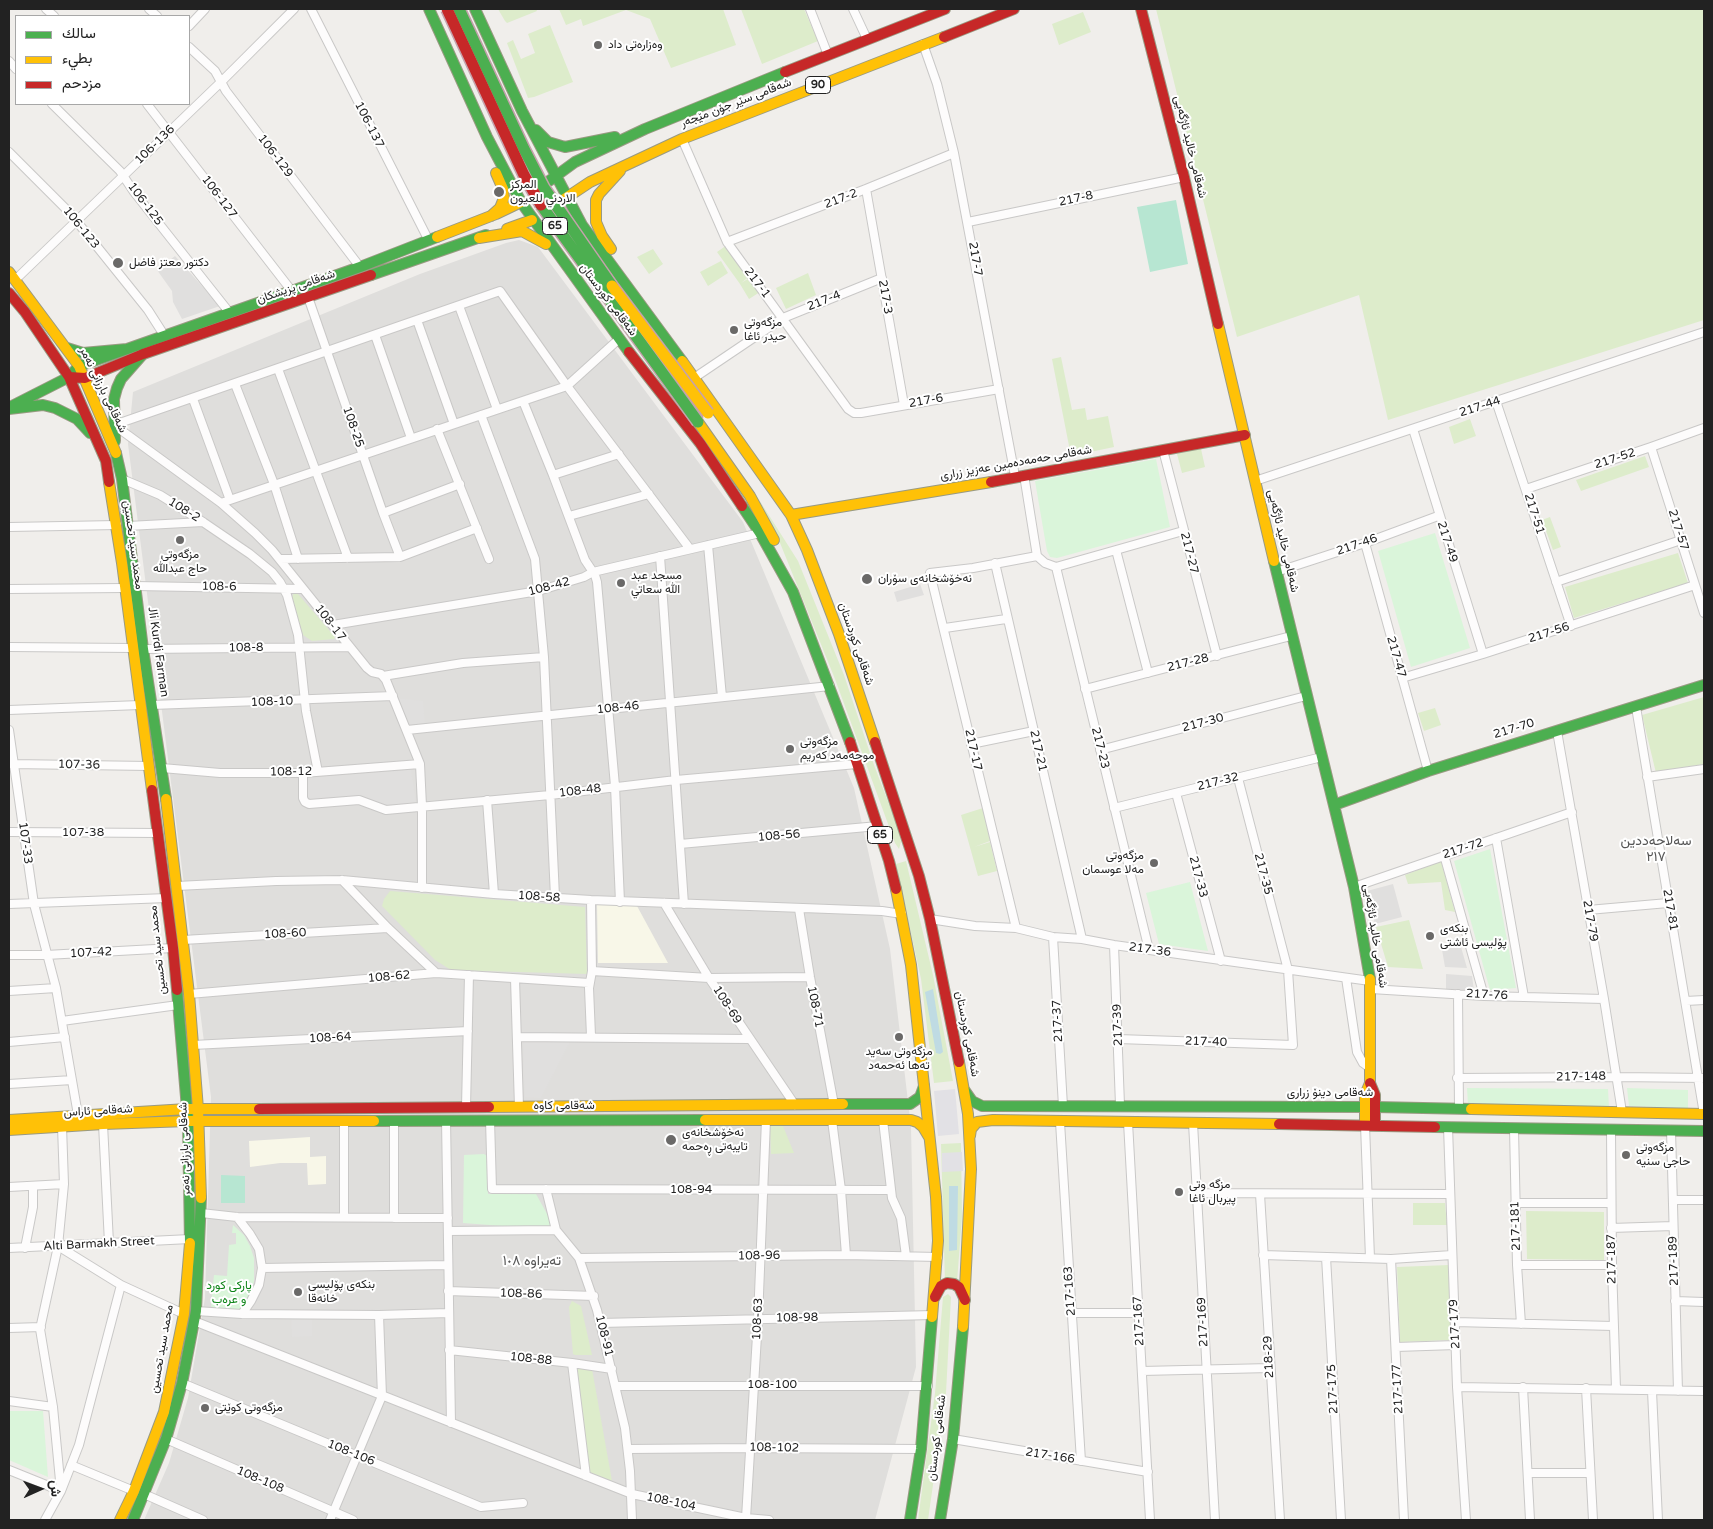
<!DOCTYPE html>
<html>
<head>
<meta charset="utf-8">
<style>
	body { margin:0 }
	#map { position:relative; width:1713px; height:1529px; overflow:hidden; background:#f0eeeb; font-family:"Varela Round",Vazirmatn,sans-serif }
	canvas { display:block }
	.frame { position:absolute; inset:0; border:10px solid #222; pointer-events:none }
	.legend { position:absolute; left:15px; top:15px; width:175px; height:90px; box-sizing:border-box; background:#fff; border:1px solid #a7a7a7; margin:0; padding:6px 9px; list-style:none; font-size:15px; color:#222 }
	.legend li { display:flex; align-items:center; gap:10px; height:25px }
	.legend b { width:25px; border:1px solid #a7a7a7 }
	.north { position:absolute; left:15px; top:1464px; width:50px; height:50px; -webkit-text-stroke:4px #fff; paint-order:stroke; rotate:88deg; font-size:14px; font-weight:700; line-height:20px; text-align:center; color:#222 }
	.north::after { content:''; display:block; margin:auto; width:18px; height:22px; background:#222; clip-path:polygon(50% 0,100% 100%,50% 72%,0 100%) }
</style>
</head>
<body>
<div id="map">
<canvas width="1713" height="1529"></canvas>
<div class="frame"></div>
<ul class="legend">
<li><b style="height:6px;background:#4caf50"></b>سالك</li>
<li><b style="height:6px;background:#ffc107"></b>بطيء</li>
<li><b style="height:6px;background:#c62828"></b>مزدحم</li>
</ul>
<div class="north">ش</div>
</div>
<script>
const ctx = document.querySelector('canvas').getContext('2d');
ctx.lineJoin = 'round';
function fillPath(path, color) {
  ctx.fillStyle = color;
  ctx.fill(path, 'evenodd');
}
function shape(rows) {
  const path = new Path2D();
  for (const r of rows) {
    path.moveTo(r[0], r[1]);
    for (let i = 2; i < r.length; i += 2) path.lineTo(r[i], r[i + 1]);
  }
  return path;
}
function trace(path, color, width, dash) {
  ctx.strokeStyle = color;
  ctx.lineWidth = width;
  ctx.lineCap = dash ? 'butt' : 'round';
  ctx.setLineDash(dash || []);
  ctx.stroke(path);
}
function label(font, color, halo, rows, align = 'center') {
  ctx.font = font + ' "Varela Round",Vazirmatn,sans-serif';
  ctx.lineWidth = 4;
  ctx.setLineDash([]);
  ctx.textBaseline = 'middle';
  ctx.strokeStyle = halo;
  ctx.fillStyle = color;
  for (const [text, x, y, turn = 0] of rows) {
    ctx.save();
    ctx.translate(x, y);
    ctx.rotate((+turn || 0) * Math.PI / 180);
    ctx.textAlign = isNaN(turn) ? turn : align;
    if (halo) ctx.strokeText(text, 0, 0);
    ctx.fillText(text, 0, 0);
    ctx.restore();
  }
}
const residential = shape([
	[519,240,538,247,743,522,854,788,890,949,911,1127,916,1367,875,1520,144,1520,169,1463,188,1398,205,1298,211,1097,128,444,133,392,420,274,506,243]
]);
const education = shape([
	[597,904,637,906,668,963,598,963],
	[310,1137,310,1157,326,1156,326,1184,308,1185,307,1163,280,1163,250,1167,249,1141]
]);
const grass = shape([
	[498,9,536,9,537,11,507,23,505,21],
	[559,9,723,9,736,45,671,68,650,19,626,10,583,26,581,19,566,25],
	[741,9,804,9,818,41,762,64],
	[1156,9,1704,9,1704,320,1388,420,1359,295,1237,337],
	[1083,12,1091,32,1059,45,1052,24],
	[550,25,573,82,534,97,528,98,507,43,513,40,521,59,535,53,528,34],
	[727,245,750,276,741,283,751,277,760,292,749,299,740,284,717,252],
	[653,249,663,264,649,274,637,257],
	[721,261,728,273,708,286,700,272],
	[808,273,816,295,786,309,776,288],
	[1061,357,1072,410,1085,408,1087,420,1108,416,1114,447,1071,456,1052,359],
	[1470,419,1476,436,1454,444,1449,427],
	[1201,449,1205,467,1182,473,1177,454],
	[1645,456,1649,467,1581,491,1576,480],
	[758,498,798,561,844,675,874,765,898,828,901,842,899,849,895,843,835,679,776,533],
	[1550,517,1561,547,1553,550,1542,520],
	[1678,553,1688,583,1574,618,1565,587],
	[294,593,298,594,335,637,334,639,312,641,303,635,291,599],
	[1704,697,1704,764,1656,773,1642,715],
	[1435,708,1441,725,1424,731,1418,713],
	[983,808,990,841,974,847,990,842,997,871,978,876,961,815],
	[906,861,933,975,953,1081,934,1083,921,979,896,864],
	[1441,861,1455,912,1445,910,1441,882,1408,884,1405,875],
	[390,891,585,907,587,974,451,970,435,960,382,906,384,899],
	[1409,920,1423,969,1388,967,1376,927],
	[770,1126,783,1126,794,1153,771,1154],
	[961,1143,962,1217,957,1282,945,1282,941,1144],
	[1413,1203,1445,1203,1447,1225,1413,1225],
	[1526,1211,1604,1212,1604,1260,1527,1259],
	[1449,1265,1452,1340,1400,1342,1397,1267],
	[948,1294,951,1297,946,1393,928,1520,918,1520,935,1393,943,1297],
	[572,1301,581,1306,592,1355,575,1355,573,1354,569,1307],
	[577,1367,592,1369,612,1481,589,1472]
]);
const park = shape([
	[1156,459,1170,527,1057,558,1050,557,1047,551,1035,481],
	[1435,533,1470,648,1411,667,1378,551],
	[1490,849,1516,988,1490,990,1454,861],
	[1190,882,1208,951,1159,944,1146,893],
	[1467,1088,1608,1089,1609,1107,1468,1105],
	[1627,1088,1688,1090,1688,1108,1629,1106],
	[484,1154,487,1156,488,1194,536,1194,556,1230,463,1223,464,1155],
	[233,1225,244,1235,250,1246,254,1258,254,1281,251,1292,239,1309,214,1310,211,1306,214,1275,227,1276,229,1245,236,1244,236,1233,232,1233],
	[9,1411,43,1411,48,1477,9,1460]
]);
const pitch = shape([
	[1176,200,1188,264,1150,272,1137,207],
	[221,1175,245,1176,245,1203,221,1203]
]);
const parking = shape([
	[175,256,220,306,182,319,173,302,172,291,157,270],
	[920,584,924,595,897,602,894,592],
	[395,698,423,701,425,726,408,727],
	[411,770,416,803,383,805,362,797,308,800,306,778],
	[1393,884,1402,917,1375,924,1367,891],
	[1459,940,1467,968,1445,967,1441,944],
	[1446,974,1472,976,1474,991,1446,989],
	[523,1040,571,1040,541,1098,525,1097],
	[291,1320,312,1320,312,1336,292,1337]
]);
const plaza = shape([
	[955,1089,959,1134,938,1136,934,1091],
	[962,1152,963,1171,942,1172,942,1153]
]);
const water = shape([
	[933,989,943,1052,940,1054,936,1053,925,992],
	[949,1186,958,1186,957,1250,949,1251]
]);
const street = shape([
	[46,9,54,16],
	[149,9,157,16],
	[311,9,429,241],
	[810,9,828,55],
	[853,9,867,39],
	[189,26,205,9],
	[923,44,937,84,954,153,1015,476],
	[189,47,215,71,226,91,360,267],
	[9,61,16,69],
	[52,104,120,171,134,192,229,312],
	[147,104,291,290],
	[682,139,727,242,848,409,854,413,861,413,999,389],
	[9,152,70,213,148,310,164,335],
	[866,189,904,405],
	[968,222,1184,177],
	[727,242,866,189,954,153],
	[15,280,221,82,294,9],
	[308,297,383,513,400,557],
	[459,306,497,409],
	[417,320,454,424],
	[375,335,411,438],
	[278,369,348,558],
	[694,378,783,318,882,278],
	[235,384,274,484,298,559],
	[193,399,230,500],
	[523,401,553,475,585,560,595,575,597,582,615,786,620,902],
	[1496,401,1571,626],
	[481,415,535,559,544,657,555,897],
	[114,425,500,291,567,386,690,549],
	[114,425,221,503,255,533,272,550,367,668,372,672,381,674,386,680,420,764,422,806,422,888],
	[437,429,489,559],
	[1413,429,1483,654],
	[1651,447,1704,613],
	[1163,450,1217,656],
	[553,475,619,454],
	[1024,475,1037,556],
	[122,479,160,495,203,522,250,554,272,572,280,582,287,595,298,635,306,711,318,772],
	[1255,481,1704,332],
	[1526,489,1651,447,1704,428],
	[221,503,567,386,619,339],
	[383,513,460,484],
	[569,516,649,494],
	[128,526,203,522],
	[9,527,117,525],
	[1365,543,1428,771],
	[708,545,722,697],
	[1116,550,1148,673],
	[660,556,684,904],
	[1037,556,1045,563,1056,567],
	[280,559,400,557,477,528],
	[995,563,1082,939],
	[1056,567,1149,950],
	[1056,567,1183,531],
	[1276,572,1365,543,1438,516],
	[1556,582,1681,540],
	[136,586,303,589],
	[9,589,125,588],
	[333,625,538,591,584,577,593,572,760,533],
	[945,628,1006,619],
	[9,647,133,648],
	[143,649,349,647],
	[383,676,463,663,544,657],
	[1402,678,1483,654,1695,585],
	[1085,689,1291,636],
	[152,705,393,696],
	[1636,707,1704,1114],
	[9,710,140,705],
	[9,730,34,904,56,988,78,1115],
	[407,730,830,686],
	[1557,731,1604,999,1622,1112],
	[971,744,1034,731],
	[1100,750,1306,696],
	[11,764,149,766],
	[162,768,220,773,303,773,420,764],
	[303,773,303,798,305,802,309,804,359,800,386,810,550,795,676,780,857,764],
	[1647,777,1704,769],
	[1176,793,1221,961],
	[487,800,494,894],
	[1114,808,1322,757],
	[9,832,158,833],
	[1496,838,1524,997],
	[680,844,878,826],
	[1444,855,1484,996],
	[342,880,388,928,436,973],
	[177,886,276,881,342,880,494,894,591,900,882,911,902,914],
	[1354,887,1572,812],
	[591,900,592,971,589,988,591,1036],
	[664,903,709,978,795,1105],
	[9,904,167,898],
	[799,909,810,977,834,1105],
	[1588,910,1668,903],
	[930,919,975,926,1016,928,1053,937,1082,939,1114,945,1370,981],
	[1016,928,930,573,973,568,1037,556],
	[1053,937,1063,1106],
	[183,940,388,928],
	[1114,945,1120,1105],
	[9,955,46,955,173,948],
	[592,971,709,978,810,977],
	[1346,978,1357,1052,1363,1063,1370,1068],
	[515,979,519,1107],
	[1371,989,1484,996,1604,999],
	[9,991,56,988],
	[189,994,436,973,589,983],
	[1458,994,1459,1109],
	[1686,1001,1704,1000],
	[62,1021,178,1005],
	[517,1037,749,1039],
	[1118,1039,1293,1045,1288,970,1238,778],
	[9,1042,65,1037],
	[193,1045,468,1031],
	[1457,1078,1617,1077,1704,1078],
	[9,1084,72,1080],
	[466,1107,469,975],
	[394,1120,394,1218],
	[446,1120,451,1423],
	[490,1120,492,1189,891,1190],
	[832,1120,841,1190,846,1255],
	[883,1120,892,1198,901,1218,906,1256],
	[344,1121,344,1217],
	[1060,1122,1081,1461],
	[1128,1122,1150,1520],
	[1193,1123,1215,1520],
	[103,1124,109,1243],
	[1365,1125,1370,1258],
	[1448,1127,1457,1387,1466,1520],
	[1514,1129,1517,1265,1521,1324],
	[1611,1130,1612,1265,1616,1389],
	[1671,1130,1678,1391],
	[9,1187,64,1184],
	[546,1189,556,1230,579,1258,597,1310,625,1428,630,1471,632,1520],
	[1195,1193,1450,1194],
	[1260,1194,1280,1520],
	[1673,1200,1704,1200],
	[1515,1203,1611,1203],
	[201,1213,237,1217,448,1218],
	[237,1217,250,1234,259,1249,262,1268,259,1285,251,1301,242,1314],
	[1611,1228,1673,1226],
	[448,1231,556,1230],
	[58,1246,121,1285,184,1314],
	[9,1248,190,1239],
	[25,1248,33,1207,33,1186],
	[1263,1255,1391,1259,1452,1255],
	[1326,1257,1341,1520],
	[579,1258,846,1255,938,1257],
	[1391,1259,1404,1520],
	[1517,1265,1612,1265],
	[262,1268,448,1265],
	[448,1291,594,1296],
	[1675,1301,1704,1302],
	[196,1311,242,1314,379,1315,449,1313],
	[1072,1313,1139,1313],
	[194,1321,632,1494,746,1518,769,1520],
	[1455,1322,1613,1326],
	[601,1323,933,1315],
	[9,1328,41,1327],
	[1396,1347,1456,1345],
	[449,1350,572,1363,612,1369],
	[572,1363,586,1476],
	[1142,1371,1270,1368],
	[182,1383,481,1507,523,1503],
	[616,1386,928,1386],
	[1457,1387,1704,1391],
	[1523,1387,1530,1520],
	[1586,1388,1593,1520],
	[1652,1391,1658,1520],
	[9,1401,53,1407],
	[166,1439,353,1520],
	[953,1439,1148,1472],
	[628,1449,751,1448,921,1449],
	[71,1465,134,1491],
	[9,1470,61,1491,53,1407,40,1329,58,1246,64,1184,62,1126],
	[1528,1473,1590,1473],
	[144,1494,203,1520],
	[746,1518,758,1319,766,1120],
	[45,1520,61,1491,79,1445,121,1285],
	[330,1520,382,1396,379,1315]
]);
const fast = shape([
	[429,9,487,137,521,202,629,352],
	[475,9,522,111,582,225,682,361],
	[536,130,548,142,565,147,615,137],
	[549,181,575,162,645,129,785,72],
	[371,275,486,235],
	[67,348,83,353,127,349],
	[12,406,69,377,79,366,360,267,437,237],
	[9,409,43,405,55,408,77,419,90,433],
	[115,441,114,399,117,388,121,379,143,354],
	[116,453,122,479,143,649,166,799],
	[742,506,760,533,793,592,850,742],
	[1274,561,1354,887,1370,979],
	[1334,805,1428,771,1704,685],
	[177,990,188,1121,190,1243],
	[965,1091,972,1101,982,1106,1375,1107,1471,1109],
	[843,1104,910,1104,920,1097,924,1086],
	[374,1121,705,1120],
	[1435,1127,1704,1131],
	[133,1520,166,1439,182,1383,196,1311,201,1198],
	[910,1520,921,1449,932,1317],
	[940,1520,953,1439,963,1327]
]);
const slow = shape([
	[560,202,590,182,682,139,944,37],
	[491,216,500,208,504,198,503,189,496,173],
	[507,229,532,220],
	[437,237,496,214,521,202],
	[479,238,522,231,546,244],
	[611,249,602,236,596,222,596,200,599,194,620,171],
	[9,272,79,366,116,453],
	[1218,324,1274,561],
	[682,361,791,515,807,550,839,634,875,742],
	[698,422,750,496,774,540],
	[109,482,122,563,152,790],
	[791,515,991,482],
	[166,799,189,994,198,1109,201,1198],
	[896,889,911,965,936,1197,938,1241,932,1317],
	[959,1062,968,1114,971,1169,963,1327],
	[489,1107,843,1104],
	[1471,1109,1704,1114],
	[9,1120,187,1109,259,1109],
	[705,1120,911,1120,917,1122,923,1127,929,1137],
	[1365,1125,1365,1095,1370,1083,1370,979],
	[9,1130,103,1124,188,1121,374,1121],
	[970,1136,971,1129,977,1122,993,1120,1279,1124],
	[120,1520,134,1491,164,1412,184,1314,190,1243]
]);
const jam = shape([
	[1141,9,1184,177,1218,324],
	[944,37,1014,9],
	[785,72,945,9],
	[9,293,25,312,69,377,106,461,109,482],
	[629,352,700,443,742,506],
	[69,377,85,378,143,354,371,275],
	[991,482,1245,435],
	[850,742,889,861,896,889],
	[875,742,919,876,930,919,959,1062],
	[152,790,173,948,177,990],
	[1370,1083,1375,1095,1375,1126],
	[259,1109,489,1107],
	[1279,1124,1435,1127],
	[935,1297,941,1286,947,1283,954,1284,959,1287,965,1300]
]);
const fastBridge = shape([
	[459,9,524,149,544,188,612,286],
	[541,205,698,422]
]);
const slowBridge = shape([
	[612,286,708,413]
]);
const jamBridge = shape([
	[447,9,524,175,541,205]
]);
const markers = [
	[598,45,5,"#6a6968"],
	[499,192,6,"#6a6968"],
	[118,263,6,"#6a6968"],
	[734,330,5,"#6a6968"],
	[180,540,5,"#6a6968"],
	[867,579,6,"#6a6968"],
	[621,583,5,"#6a6968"],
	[790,749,5,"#6a6968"],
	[1154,863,5,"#6a6968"],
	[1430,936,5,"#6a6968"],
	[899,1037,5,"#6a6968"],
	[671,1140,6,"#6a6968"],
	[1626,1155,5,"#6a6968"],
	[1179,1192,5,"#6a6968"],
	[298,1292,5,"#6a6968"],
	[205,1408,5,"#6a6968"]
];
const shields = [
	[818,85,25],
	[555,226,25],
	[880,835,25]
];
const shieldNames = [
	["90",818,85],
	["65",555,226],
	["65",880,835]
];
const poiNames = [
	["وەزارەتی داد",608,45],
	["المركز",510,185],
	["الاردني للعيون",510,199],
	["دكتور معتز فاضل",129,263],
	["مزگەوتی",744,323],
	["حیدر ئاغا",744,337],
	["مزگەوتی",180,555,"center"],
	["حاج عبدالله",180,569,"center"],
	["مسجد عبد",631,576],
	["الله سعاتي",631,590],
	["نەخۆشخانەی سۆران",878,579],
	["مزگەوتی",800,742],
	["موحەمەد کەریم",800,756],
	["مزگەوتی",1144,856,"right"],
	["مەلا عوسمان",1144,870,"right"],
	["بنکەی",1440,929],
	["پۆلیسی ئاشتی",1440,943],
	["مزگەوتی سەید",899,1052,"center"],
	["تەها ئەحمەد",899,1066,"center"],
	["نەخۆشخانەی",682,1133],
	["تایبەتی ڕەحمە",682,1147],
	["مزگەوتی",1636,1148],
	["حاجی سنیە",1636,1162],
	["مزگه وتى",1189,1185],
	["پيربال ئاغا",1189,1199],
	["بنکەی پۆلیسی",308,1285],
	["خانەقا",308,1299],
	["مزگەوتی کوێتی",215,1408]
];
const streetNames = [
	["شەقامی سێر جۆن مێجەر",736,103,-21],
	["106-137",369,125,63],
	["106-136",155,145,-44],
	["شەقامی خالید ئاژگەیی",1190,147,76],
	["106-129",275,156,53],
	["106-127",219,197,53],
	["217-2",841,199,-21],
	["217-8",1076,199,-12],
	["106-125",145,204,53],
	["106-123",81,228,51],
	["217-7",975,259,80],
	["217-1",757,283,53],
	["شەقامی پزیشکان",296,287,-19],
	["217-3",885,297,80],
	["شەقامی کوردستان",608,300,53],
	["217-4",824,301,-22],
	["شەقامی بارزانی نەمر",103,390,64],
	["217-6",926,401,-10],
	["217-44",1480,407,-18],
	["108-25",353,427,71],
	["217-52",1615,459,-18],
	["شەقامی حەمەدەمین عەزیز زراری",1016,463,-10],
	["108-2",184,510,32],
	["217-51",1534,514,72],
	["217-57",1678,530,72],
	["شەقامی خالید ئاژگەیی",1283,541,77],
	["217-49",1447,542,72],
	["محمد سید تحسین",133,545,82],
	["217-46",1357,545,-19],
	["217-27",1189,553,76],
	["108-6",219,587,1],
	["108-42",549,587,-15],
	["108-17",330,623,52],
	["217-56",1549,633,-18],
	["شەقامی کوردستان",856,644,71],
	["108-8",246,648,-1],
	["Jli Kurdi Farman",158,652,82],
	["217-47",1396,657,74],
	["217-28",1188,663,-14],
	["108-10",272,702,-2],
	["108-46",618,708,-6],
	["217-30",1203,723,-15],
	["217-70",1514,729,-17],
	["217-23",1100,748,76],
	["217-17",973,750,77],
	["217-21",1038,751,77],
	["107-36",79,765,1],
	["108-12",291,772,-1],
	["217-32",1218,782,-14],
	["108-48",580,791,-7],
	["107-38",83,833],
	["108-56",779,836,-5],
	["107-33",25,843,82],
	["217-72",1463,849,-18],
	["217-35",1263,874,75],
	["217-33",1198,877,75],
	["108-58",539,897,4],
	["217-81",1670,910,80],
	["217-79",1590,921,80],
	["108-60",285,934,-3],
	["شەقامی خالید ئاژگەیی",1375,936,81],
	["محمد سید تحسین",158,950,-96],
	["217-36",1150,950,8],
	["107-42",91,953,-3],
	["108-62",389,977,-5],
	["217-76",1487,995,3],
	["108-69",727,1005,57],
	["108-71",815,1007,79],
	["217-37",1058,1021,-93],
	["217-39",1118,1025,-92],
	["شەقامی کوردستان",967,1034,79],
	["108-64",330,1038,-3],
	["217-40",1206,1042,2],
	["217-148",1581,1077,-1],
	["شەقامی دینۆ زراری",1330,1093],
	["شەقامی کاوە",564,1106],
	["شەقامی ئاراس",98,1111,-3],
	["شەقامی بارزانی نەمر",185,1149,-92],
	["108-94",691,1190],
	["217-181",1516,1226,-92],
	["Alti Barmakh Street",99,1244,-3],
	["108-96",759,1256,-1],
	["217-187",1612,1259,-91],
	["217-189",1674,1261,-92],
	["217-163",1070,1291,-94],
	["108-86",521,1294,2],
	["108-98",797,1318,-1],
	["108-63",758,1319,-87],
	["217-167",1139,1321,-93],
	["217-169",1203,1322,-93],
	["217-179",1455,1324,-93],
	["108-91",604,1336,76],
	["محمد سید تحسین",162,1349,-80],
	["218-29",1269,1357,-93],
	["108-88",531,1359,6],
	["108-100",772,1385],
	["217-175",1333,1389,-93],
	["217-177",1398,1389,-93],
	["شەقامی کوردستان",937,1438,-83],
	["108-102",774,1448,1],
	["108-106",351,1453,22],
	["217-166",1050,1456,9],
	["108-108",260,1480,23],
	["108-104",671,1502,12]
];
const parkNames = [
	["پاركی كورد",229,1286],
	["و عرەب",229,1300]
];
const neighbourhoodNames = [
	["سەلاحەددین",1656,841],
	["٢١٧",1656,857],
	["تەیراوە ١٠٨",532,1261]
];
fillPath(residential, '#dfdedc');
fillPath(education, '#f8f7e8');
fillPath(grass, '#ddeccb');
fillPath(park, '#daf5da');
fillPath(pitch, '#b7e6d2');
fillPath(parking, '#e0dfde');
fillPath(plaza, '#e2e1e5');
fillPath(water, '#bfdbe3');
trace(street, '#c9c8c7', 10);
trace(fast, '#999a82', 12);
trace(slow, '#999a82', 12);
trace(jam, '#999a82', 12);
trace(street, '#fdfcfc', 8);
trace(fast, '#4caf50', 10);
trace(slow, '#ffc107', 10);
trace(jam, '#c62828', 10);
trace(fastBridge, '#c5a2ac', 14, []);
trace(slowBridge, '#c5a2ac', 14, []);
trace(jamBridge, '#c5a2ac', 14, []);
trace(fastBridge, '#4caf50', 11);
trace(slowBridge, '#ffc107', 11);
trace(jamBridge, '#c62828', 11);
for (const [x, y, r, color] of markers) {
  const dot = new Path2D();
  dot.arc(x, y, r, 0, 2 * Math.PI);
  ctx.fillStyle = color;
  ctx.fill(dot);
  trace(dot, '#fff', 2);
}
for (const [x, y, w] of shields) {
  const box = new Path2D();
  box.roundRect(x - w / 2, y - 8.5, w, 17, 4);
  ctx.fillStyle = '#fff';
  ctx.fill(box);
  trace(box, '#222', 1);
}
label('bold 11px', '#222', null, shieldNames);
label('12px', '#222', '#fff', poiNames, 'left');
label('12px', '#222', '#fff', streetNames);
label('12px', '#0c8416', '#fff', parkNames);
label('14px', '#555', '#fff', neighbourhoodNames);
</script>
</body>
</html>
